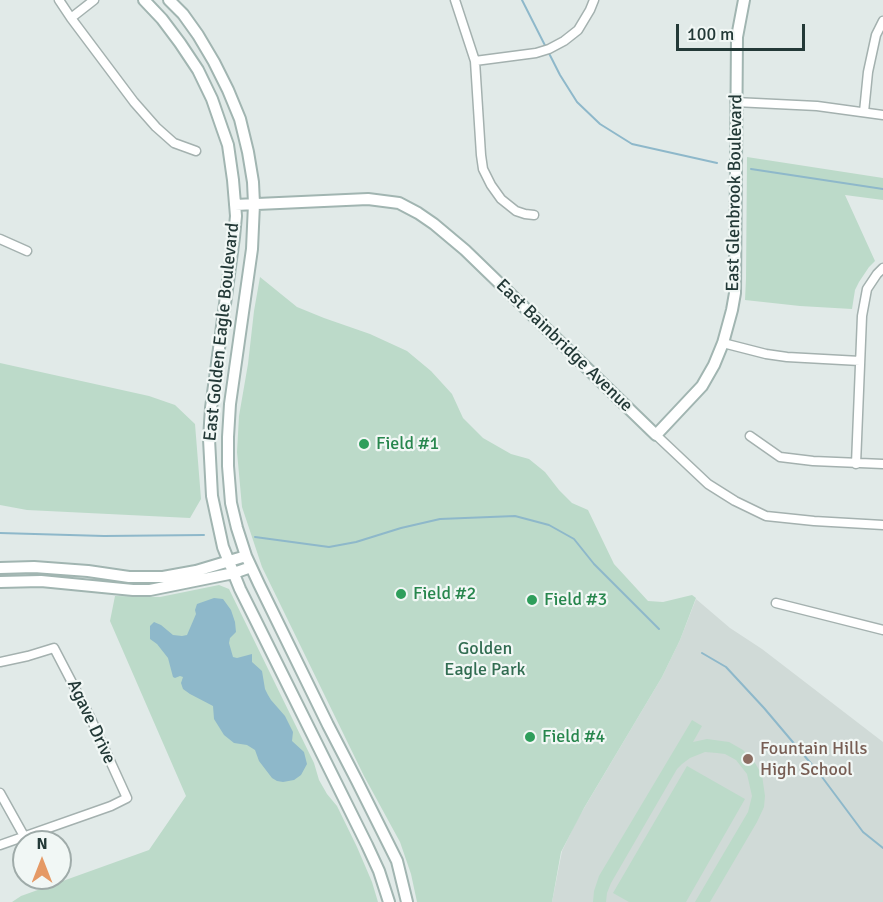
<!DOCTYPE html>
<html>
<head>
<meta charset="utf-8">
<style>
	body { margin:0 }
	#map { position:relative; width:883px; height:902px; overflow:hidden; background:#e1eae8; font-family:Signika,sans-serif }
	canvas { display:block }
	.north { position:absolute; left:12px; top:830px; width:60px; height:60px; box-sizing:border-box; background:#f1f7f5; border:2px solid #9faba9; border-radius:50%; rotate:0deg; font-size:16px; font-weight:700; line-height:24px; text-align:center; color:#233937 }
	.north::after { content:''; display:block; margin:auto; width:21px; height:27px; background:#e59965; clip-path:polygon(50% 0,100% 100%,50% 72%,0 100%) }
	.scale { position:absolute; left:676px; top:24px; width:129px; height:27px; box-sizing:border-box; border:3px solid #233937; border-top:0; padding-left:8px; font-size:18px; line-height:21px; white-space:nowrap; color:#233937; -webkit-text-stroke:4px #f1f7f5; paint-order:stroke }
</style>
</head>
<body>
<div id="map">
<canvas width="883" height="902"></canvas>
<div class="north">N</div>
<div class="scale">100 m</div>
</div>
<script>
const ctx = document.querySelector('canvas').getContext('2d');
ctx.lineJoin = 'round';
function fillPath(path, color) {
  ctx.fillStyle = color;
  ctx.fill(path, 'evenodd');
}
function shape(rows) {
  const path = new Path2D();
  for (const r of rows) {
    path.moveTo(r[0], r[1]);
    for (let i = 2; i < r.length; i += 2) path.lineTo(r[i], r[i + 1]);
  }
  return path;
}
function trace(path, color, width, dash) {
  ctx.strokeStyle = color;
  ctx.lineWidth = width;
  ctx.lineCap = dash ? 'butt' : 'round';
  ctx.setLineDash(dash || []);
  ctx.stroke(path);
}
function label(font, color, halo, rows, align = 'center') {
  ctx.font = font + ' Signika,sans-serif';
  ctx.lineWidth = 4.5;
  ctx.setLineDash([]);
  ctx.textBaseline = 'middle';
  ctx.strokeStyle = halo;
  ctx.fillStyle = color;
  for (const [text, x, y, turn = 0] of rows) {
    ctx.save();
    ctx.translate(x, y);
    ctx.rotate((+turn || 0) * Math.PI / 180);
    ctx.textAlign = isNaN(turn) ? turn : align;
    if (halo) ctx.strokeText(text, 0, 0);
    ctx.fillText(text, 0, 0);
    ctx.restore();
  }
}
const built = shape([
	[696,599,730,628,762,649,883,742,883,902,552,902,562,851,577,820,662,677,680,640]
]);
const green = shape([
	[747,157,883,178,883,200,845,195,875,261,869,267,859,282,855,290,852,309,800,306,745,300,746,279],
	[260,277,297,307,324,318,370,334,407,351,431,371,452,394,463,418,483,438,511,454,529,459,545,472,559,490,572,503,588,510,614,564,648,601,663,602,692,595,696,598,680,640,662,677,584,808,561,852,552,902,417,902,411,874,400,842,364,776,262,567,242,507,237,452,239,416,248,364,254,311],
	[0,363,149,396,175,405,195,424,201,499,190,518,27,510,0,505],
	[219,585,229,589,314,763,319,780,327,794,337,806,357,847,372,882,378,902,12,902,21,896,149,850,186,796,110,621,115,596,160,597],
	[692,720,702,726,693,742,707,739,729,742,743,750,755,763,762,775,765,796,764,807,757,822,710,902,695,902,748,812,752,796,747,774,736,760,725,754,717,753,705,752,690,758,682,764,677,769,611,883,607,893,606,902,593,902,594,891,599,876],
	[687,766,745,799,686,902,629,902,613,893]
]);
const water = shape([
	[214,598,223,599,231,610,235,622,236,632,230,638,229,643,233,657,237,658,252,654,252,662,262,671,265,689,268,695,271,700,285,716,293,732,292,741,304,752,307,764,301,775,294,780,283,782,277,781,272,778,259,761,255,750,247,745,234,743,224,735,214,719,213,706,190,694,183,689,181,683,183,677,180,676,175,678,173,677,168,658,157,644,150,639,150,626,154,622,161,625,173,635,182,636,187,635,196,614,195,610,197,604]
]);
const stream = shape([
	[522,0,560,75,577,102,600,124,632,144,717,163],
	[751,169,883,189],
	[0,533,104,536,204,535],
	[255,537,329,547,356,542,401,528,440,519,515,516,549,525,574,539,594,564,659,629],
	[702,653,726,667,764,708,819,773,863,832,883,848]
]);
const street = shape([
	[59,0,71,18,134,102,156,127,174,143,196,151],
	[455,0,475,61,481,155,483,169,491,185,501,199,516,211,525,214,534,215],
	[71,18,94,0],
	[475,61,536,53,549,49,564,41,578,30,590,10,594,0],
	[735,102,817,106,883,115],
	[864,112,868,72,876,35,883,21],
	[0,239,27,251],
	[723,343,766,354,787,357,860,361],
	[656,435,708,484,735,501,766,516,814,521,883,525],
	[750,436,780,457,813,461,883,464],
	[856,464,862,316,867,289,877,274,883,268],
	[776,603,883,630],
	[0,662,28,656,54,648,91,719,127,798,111,806,0,845],
	[0,793,24,836]
]);
const secondary = shape([
	[144,0,162,19,180,43,198,70,212,99,222,128,228,145,233,180,236,216,234,237,211,408,209,439,212,496,223,547,240,589,255,619,367,845,379,871,389,902],
	[169,0,183,14,198,35,214,62,228,90,240,119,248,152,253,182,254,204,252,249,230,404,228,437,228,466,231,503,237,528,246,556,259,584,328,725,357,781,397,861,407,902],
	[235,205,368,199,399,203,418,213,434,224,465,250,656,435,702,386,714,365,723,343,732,310,735,293,737,37,744,0],
	[0,568,34,567,88,571,129,577,163,577,196,571,246,556],
	[0,582,41,581,133,590,150,590,234,573,251,567]
]);
const markers = [
	[364,444,6,"#2e9e5b"],
	[401,594,6,"#2e9e5b"],
	[532,600,6,"#2e9e5b"],
	[530,737,6,"#2e9e5b"],
	[748,759,6,"#8d6e63"]
];
const streetNames = [
	["East Glenbrook Boulevard",735,193,-89],
	["East Golden Eagle Boulevard",222,332,-84],
	["East Bainbridge Avenue",564,346,44],
	["Agave Drive",91,722,65]
];
const leisureNames = [
	["Field #1",376,444],
	["Field #2",413,594],
	["Field #3",544,600],
	["Field #4",542,737]
];
const parkNames = [
	["Golden",485,649],
	["Eagle Park",485,670]
];
const educationNames = [
	["Fountain Hills",760,749],
	["High School",760,770]
];
fillPath(built, '#d0dad7');
fillPath(green, '#bcdac9');
fillPath(water, '#8eb8ca');
trace(stream, '#8eb8ca', 2);
trace(street, '#a4b1af', 11);
trace(secondary, '#a1b5b1', 14);
trace(street, '#fff', 8);
trace(secondary, '#fff', 10);
for (const [x, y, r, color] of markers) {
  const dot = new Path2D();
  dot.arc(x, y, r, 0, 2 * Math.PI);
  ctx.fillStyle = color;
  ctx.fill(dot);
  trace(dot, '#f1f7f5', 2);
}
label('18px', '#233937', '#f1f7f5', streetNames);
label('18px', '#27864d', '#f1f7f5', leisureNames, 'left');
label('18px', '#316c51', '#f1f7f5', parkNames);
label('18px', '#785e54', '#f1f7f5', educationNames, 'left');
</script>
</body>
</html>
